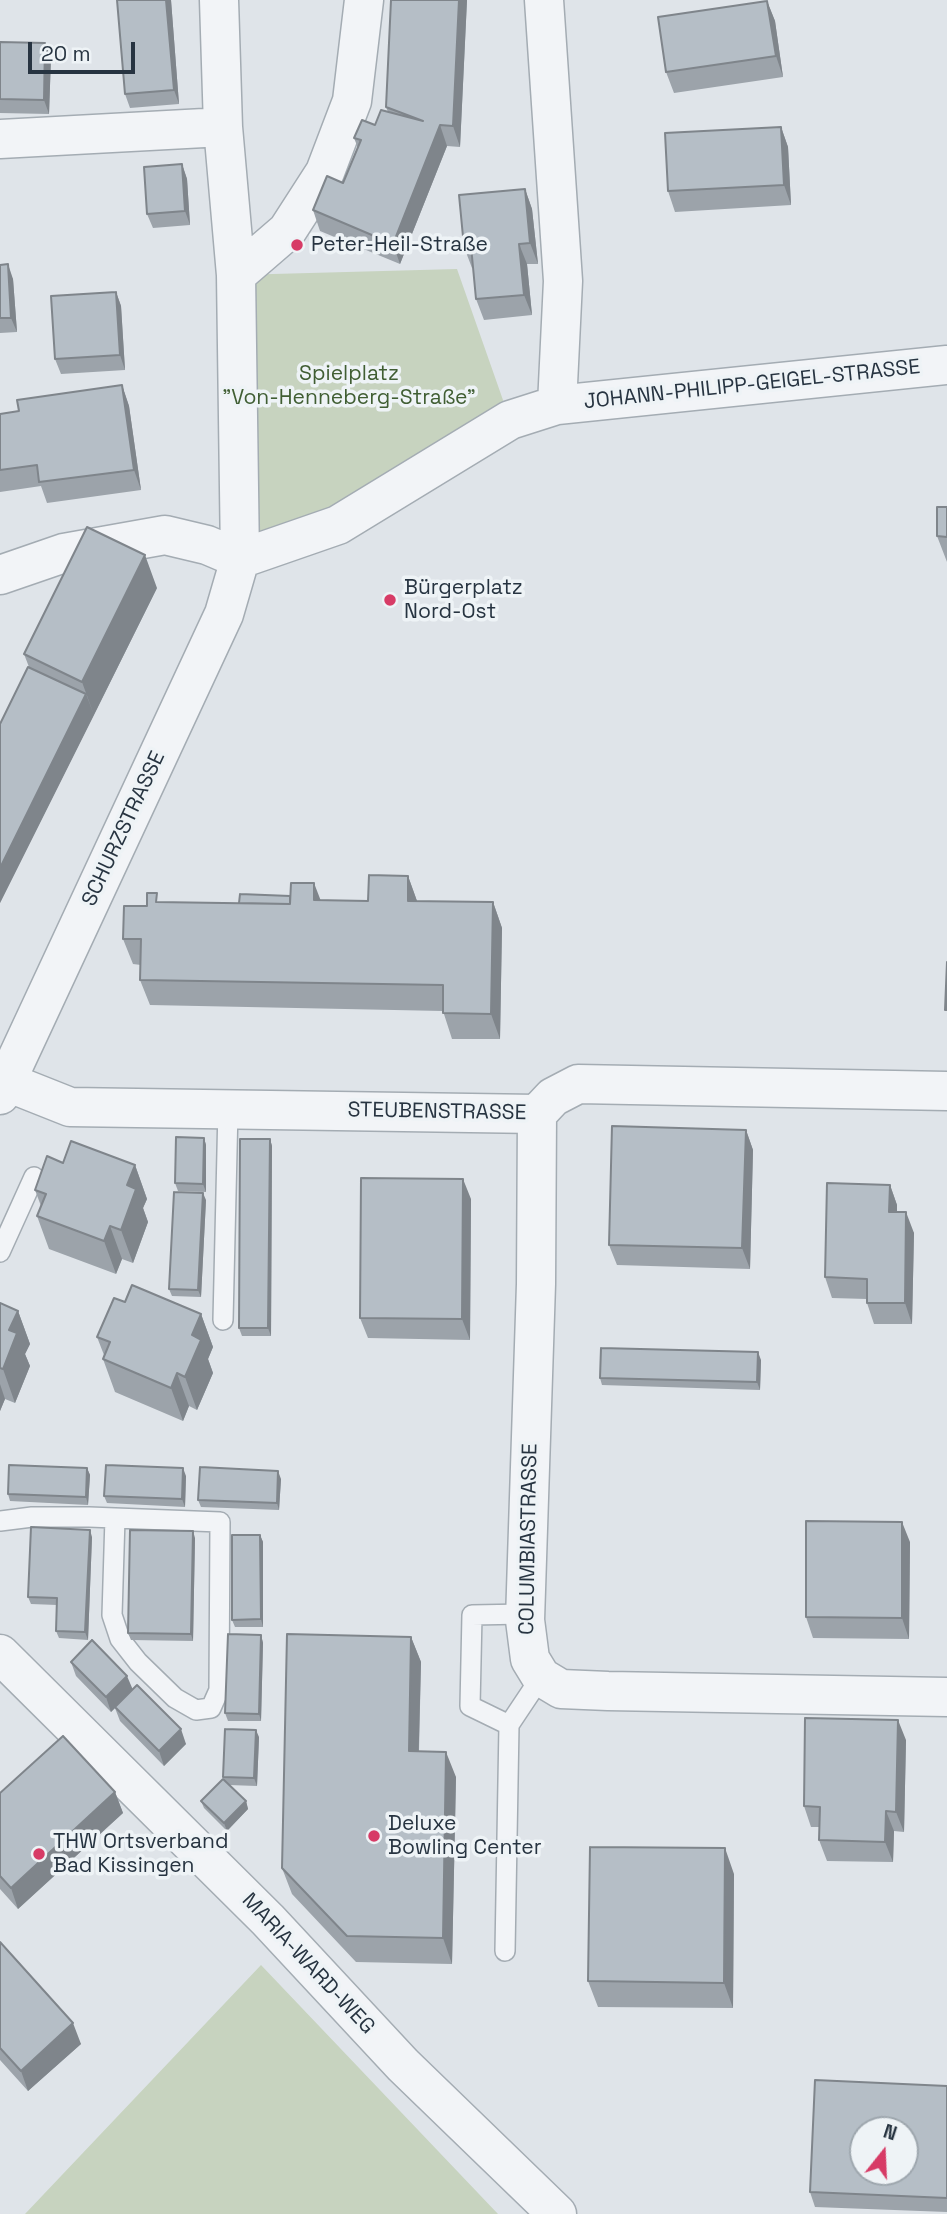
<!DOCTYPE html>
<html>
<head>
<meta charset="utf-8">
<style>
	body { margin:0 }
	#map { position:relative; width:947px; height:2214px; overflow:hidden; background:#dfe4e9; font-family:"Space Grotesk",sans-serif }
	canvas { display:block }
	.north { position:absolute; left:849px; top:2116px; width:70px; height:70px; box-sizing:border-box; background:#eef3f6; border:2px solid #9ea7ae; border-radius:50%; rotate:18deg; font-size:19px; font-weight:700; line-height:28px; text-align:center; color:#273441 }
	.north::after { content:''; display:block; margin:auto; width:24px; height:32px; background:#d73b66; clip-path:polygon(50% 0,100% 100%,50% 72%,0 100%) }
	.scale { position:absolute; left:28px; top:42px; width:107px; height:32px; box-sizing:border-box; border:4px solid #273441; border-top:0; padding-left:9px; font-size:21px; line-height:24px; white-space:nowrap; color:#273441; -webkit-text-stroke:5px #eef3f6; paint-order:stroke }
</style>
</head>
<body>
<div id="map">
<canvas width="947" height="2214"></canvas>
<div class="north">N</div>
<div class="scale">20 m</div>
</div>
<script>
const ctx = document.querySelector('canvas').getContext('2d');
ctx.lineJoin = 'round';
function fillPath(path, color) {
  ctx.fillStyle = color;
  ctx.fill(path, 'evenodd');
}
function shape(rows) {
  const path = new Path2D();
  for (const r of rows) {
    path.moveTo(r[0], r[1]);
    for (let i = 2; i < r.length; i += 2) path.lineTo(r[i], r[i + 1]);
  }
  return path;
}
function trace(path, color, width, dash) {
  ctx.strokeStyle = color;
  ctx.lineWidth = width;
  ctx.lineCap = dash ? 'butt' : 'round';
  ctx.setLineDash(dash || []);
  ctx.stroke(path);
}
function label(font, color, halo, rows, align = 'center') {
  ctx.font = font + ' "Space Grotesk",sans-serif';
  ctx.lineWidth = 7;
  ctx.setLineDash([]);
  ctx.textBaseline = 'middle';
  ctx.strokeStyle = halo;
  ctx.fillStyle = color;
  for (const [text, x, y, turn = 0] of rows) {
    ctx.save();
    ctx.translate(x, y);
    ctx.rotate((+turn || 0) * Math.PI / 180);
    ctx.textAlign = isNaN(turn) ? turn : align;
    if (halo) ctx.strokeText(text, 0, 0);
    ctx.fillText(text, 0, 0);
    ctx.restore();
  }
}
const green = shape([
	[457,269,510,420,240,559,236,275],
	[261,1965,498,2214,25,2214]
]);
const service = shape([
	[0,1252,34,1177],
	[223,1320,228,1109],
	[0,1521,32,1517,89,1517,220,1522,219,1690,211,1708,196,1710,175,1698,138,1662,120,1639,112,1615,115,1518],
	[509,1725,470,1706,472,1615,525,1614],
	[505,1951,509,1725,541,1677]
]);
const minor = shape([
	[544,0,563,281,557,405],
	[0,139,223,127],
	[236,275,287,231,325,172,352,101,364,0],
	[240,559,338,525,510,420,557,405,947,365],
	[0,575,64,553,165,535,207,545,240,559],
	[7,1082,70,1107,537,1114,553,1097,578,1084,947,1091],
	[0,1095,224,614,240,559,236,275,223,127,219,0],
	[537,1114,536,1284,525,1620,530,1659,541,1677,561,1689,608,1691,947,1697],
	[0,1654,268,1920,403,2065,557,2214]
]);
const wall = shape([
	[171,0,179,104,130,108,125,94],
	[391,0,467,0,460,147,447,146,400,264,320,231,313,210,343,183,358,148,354,138,375,125,388,112,386,107],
	[767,1,775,21,783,77,674,93,666,72],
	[0,42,51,57,49,114,0,113],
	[781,127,788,147,791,205,675,212,668,191],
	[182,164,187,179,190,225,153,228,147,214],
	[525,189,532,209,538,264,527,264,532,315,484,320,476,299,473,267,472,268,464,247],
	[0,265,13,279,17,332,0,333],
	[116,292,121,306,125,370,61,374,55,359],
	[122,385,129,406,141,490,47,503,41,486,0,492,0,414,19,411],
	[947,507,947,562,937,536],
	[157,588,0,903,29,667,24,654],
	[408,876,417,901,493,902,502,928,500,1039,452,1039,443,1011,150,1005,140,980,141,965,133,964,123,939,147,906,160,902,239,903,320,900,368,901],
	[746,1130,753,1150,750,1269,617,1265,609,1245],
	[204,1138,206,1145,206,1192,178,1191,175,1183],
	[270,1139,272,1146,271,1336,242,1336,239,1328],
	[135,1165,147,1199,143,1208,148,1222,133,1263,122,1259,116,1274,49,1249,37,1216,41,1206,35,1190],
	[890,1185,897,1205,897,1212,914,1233,912,1324,874,1324,867,1303,867,1299,832,1298,825,1277],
	[471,1199,470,1340,368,1338,360,1318],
	[206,1200,201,1297,172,1296,169,1289],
	[125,1302,201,1314,213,1347,208,1359,213,1373,197,1410,189,1406,183,1421,115,1392,103,1359,104,1355,97,1337],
	[0,1303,18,1311,30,1344,25,1354,30,1366,15,1403,5,1399,0,1411],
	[761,1360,760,1390,602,1385,600,1378],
	[87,1468,90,1475,88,1505,10,1501,8,1494],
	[186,1476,185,1507,107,1503,104,1496],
	[281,1479,279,1510,201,1507,198,1500],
	[260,1535,263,1542,263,1627,235,1627,232,1620],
	[92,1537,88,1640,59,1638,56,1631,57,1605,31,1604,28,1597],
	[195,1538,193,1641,131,1640,128,1633],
	[910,1542,909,1639,813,1638,806,1617],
	[261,1635,263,1643,261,1721,228,1721,225,1713],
	[411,1637,421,1662,419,1751,456,1777,452,1964,356,1962,292,1894,282,1868],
	[71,1662,132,1690,186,1744,164,1766,120,1721,115,1708,111,1712,76,1676],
	[259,1737,257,1786,229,1785,246,1801,248,1809,227,1831,204,1808,201,1801,224,1780,223,1777],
	[906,1740,904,1832,894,1831,893,1862,827,1861,819,1840,820,1827,811,1827,804,1806],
	[115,1792,123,1813,18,1909,0,1889,0,1793],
	[734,1874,733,2008,598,2007,588,1981],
	[0,1942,81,2044,28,2091,0,2060],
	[947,2086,947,2212,815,2207,810,2192]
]);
const shadedWall = shape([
	[166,0,171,0,179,104,174,90],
	[459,0,467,0,460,147,453,126],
	[767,1,775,21,783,77,776,56],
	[45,43,51,57,49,114,44,100],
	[440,125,447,146,400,264,393,244],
	[781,127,788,147,791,205,784,185],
	[182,164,187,179,190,225,185,211],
	[525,189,532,209,538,264,530,243],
	[519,244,527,264,532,315,524,295],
	[8,264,13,279,17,332,11,318],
	[116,292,121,306,125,370,120,355],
	[122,385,129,406,141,490,134,470],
	[145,555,157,588,94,715,82,682],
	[86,694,94,715,0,903,0,868],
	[408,876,417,901,408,901],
	[314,883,324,909,314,900],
	[493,902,502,928,500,1039,491,1014],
	[746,1130,753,1150,750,1269,742,1248],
	[204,1138,206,1145,206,1192,203,1184],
	[270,1139,272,1146,271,1336,268,1328],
	[135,1165,147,1199,143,1208,148,1222,133,1263,121,1230,127,1185],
	[463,1179,471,1199,470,1340,462,1319],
	[890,1185,897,1205,897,1233,889,1212],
	[203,1193,206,1200,201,1297,198,1290],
	[906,1212,914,1233,912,1324,905,1303],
	[110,1226,122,1259,116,1274,104,1241],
	[18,1311,30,1344,25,1354,30,1366,15,1403,3,1369,9,1330],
	[201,1314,213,1347,208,1359,213,1373,197,1410,185,1377,192,1335],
	[758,1352,761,1360,760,1390,757,1382],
	[177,1373,189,1406,183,1421,171,1388],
	[0,1384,5,1399,0,1411],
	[87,1468,90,1475,88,1505,86,1497],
	[183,1468,186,1476,185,1507,182,1499],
	[278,1471,281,1479,279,1510,277,1503],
	[902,1522,910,1542,909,1639,902,1618],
	[90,1530,92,1537,88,1640,85,1632],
	[193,1531,195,1538,193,1641,191,1634],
	[260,1535,263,1542,263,1627,261,1619],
	[261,1635,263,1643,261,1721,259,1714],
	[411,1637,421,1662,418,1776,409,1751],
	[127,1676,133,1690,111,1712,106,1697],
	[898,1720,906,1740,904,1832,896,1812],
	[181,1729,186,1744,164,1766,159,1751],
	[256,1730,259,1737,257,1786,254,1778],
	[446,1752,456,1777,452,1964,443,1938],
	[115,1792,123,1813,18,1909,11,1888],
	[246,1801,248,1809,227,1831,224,1823],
	[886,1811,894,1831,893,1862,885,1842],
	[725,1848,734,1874,733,2008,724,1983],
	[73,2023,81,2044,28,2091,21,2071]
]);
const building = shape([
	[117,0,166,0,174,90,125,94,117,0],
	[391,0,459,0,453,126,440,125,393,244,313,210,327,176,343,183,361,140,354,138,362,120,375,125,381,110,423,121,386,107,391,0],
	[767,1,776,56,666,72,658,17,767,1],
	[0,42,45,43,44,100,0,99,0,42],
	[781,127,784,185,668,191,665,133,781,127],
	[182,164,185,211,147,214,144,167,182,164],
	[525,189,530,243,519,244,524,295,476,299,471,246,464,247,459,195,525,189],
	[8,264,11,318,0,318,0,265,8,264],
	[116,292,120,355,55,359,51,296,116,292],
	[122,385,134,470,39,482,37,465,0,470,0,414,19,411,17,400,122,385],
	[937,507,947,507,947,537,937,536,937,507],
	[87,527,145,555,82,682,24,654,87,527],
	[28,667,86,694,0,868,0,724,28,667],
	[369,875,408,876,408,901,493,902,491,1014,443,1013,443,985,140,980,141,939,123,939,124,906,147,906,147,893,157,893,156,902,290,904,291,883,314,883,314,900,368,901,369,875],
	[240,894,290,896,290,904,239,903,240,894],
	[947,962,947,1010,945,1010,947,962],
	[612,1126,746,1130,742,1248,609,1245,612,1126],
	[176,1137,204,1138,203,1184,175,1183,176,1137],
	[240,1139,270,1139,268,1328,239,1328,240,1139],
	[71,1141,135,1165,127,1185,136,1189,121,1230,110,1226,104,1241,37,1216,46,1194,35,1190,47,1156,63,1163,71,1141],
	[361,1178,463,1179,462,1319,360,1318,361,1178],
	[827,1183,890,1185,889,1212,906,1212,905,1303,867,1303,867,1279,825,1277,827,1183],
	[174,1192,203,1193,198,1290,169,1289,174,1192],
	[132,1285,201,1314,192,1335,201,1340,185,1377,177,1373,171,1388,103,1359,110,1342,97,1337,114,1298,125,1302,132,1285],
	[0,1303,18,1311,9,1330,17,1333,3,1369,0,1368,0,1303],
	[601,1348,758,1352,757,1382,600,1378,601,1348],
	[9,1465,87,1468,86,1497,8,1494,9,1465],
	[106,1465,183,1468,182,1499,104,1496,106,1465],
	[200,1467,278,1471,277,1503,198,1500,200,1467],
	[806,1521,902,1522,902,1618,806,1617,806,1521],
	[31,1527,90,1530,85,1632,56,1631,57,1598,28,1597,31,1527],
	[130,1530,193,1531,191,1634,128,1633,130,1530],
	[232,1535,260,1535,261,1619,232,1620,232,1535],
	[228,1634,261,1635,259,1714,225,1713,228,1634],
	[287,1634,411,1637,409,1751,446,1752,443,1938,347,1936,282,1868,287,1634],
	[92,1640,127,1676,106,1697,71,1662,92,1640],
	[137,1685,181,1729,159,1751,115,1707,137,1685],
	[805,1718,898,1720,896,1812,886,1811,885,1842,819,1840,820,1807,804,1806,805,1718],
	[225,1729,256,1730,254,1778,223,1777,225,1729],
	[63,1736,115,1792,11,1888,0,1876,0,1793,63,1736],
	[223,1779,246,1801,224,1823,201,1801,223,1779],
	[590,1847,725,1848,724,1983,588,1981,590,1847],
	[0,1942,73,2023,21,2071,0,2048,0,1942],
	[815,2080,947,2086,947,2198,810,2192,815,2080],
	[863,2130,905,2130,905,2172,863,2172,863,2130]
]);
const markers = [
	[297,245,7,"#d73b66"],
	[390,600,7,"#d73b66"],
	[374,1836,7,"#d73b66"],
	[39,1854,7,"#d73b66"]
];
const poiNames = [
	["Peter-Heil-Straße",311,245],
	["Bürgerplatz",404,588],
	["Nord-Ost",404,612],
	["Deluxe",388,1824],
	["Bowling Center",388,1848],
	["THW Ortsverband",53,1842],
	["Bad Kissingen",53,1866]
];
const parkNames = [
	["Spielplatz",349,374],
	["\"Von-Henneberg-Straße\"",349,398]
];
const streetNames = [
	["JOHANN-PHILIPP-GEIGEL-STRASSE",752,385,-6],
	["SCHURZSTRASSE",124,829,-65],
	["STEUBENSTRASSE",437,1112,1],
	["COLUMBIASTRASSE",529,1539,-89],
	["MARIA-WARD-WEG",308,1964,47]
];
fillPath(green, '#c7d3bf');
trace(service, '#a4acb3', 22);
trace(minor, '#a4acb3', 41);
trace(service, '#f2f4f7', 19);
trace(minor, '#f2f4f7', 38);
fillPath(wall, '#9ca3aa');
fillPath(shadedWall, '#7f858b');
fillPath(building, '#b5bec6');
trace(building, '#7f858b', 2);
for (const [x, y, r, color] of markers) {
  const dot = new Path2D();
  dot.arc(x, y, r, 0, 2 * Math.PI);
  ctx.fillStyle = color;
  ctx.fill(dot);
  trace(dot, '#eef3f6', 2.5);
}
label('21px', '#273441', '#eef3f6', poiNames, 'left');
label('21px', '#405e33', '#eef3f6', parkNames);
label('21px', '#273441', '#eef3f6', streetNames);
</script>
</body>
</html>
